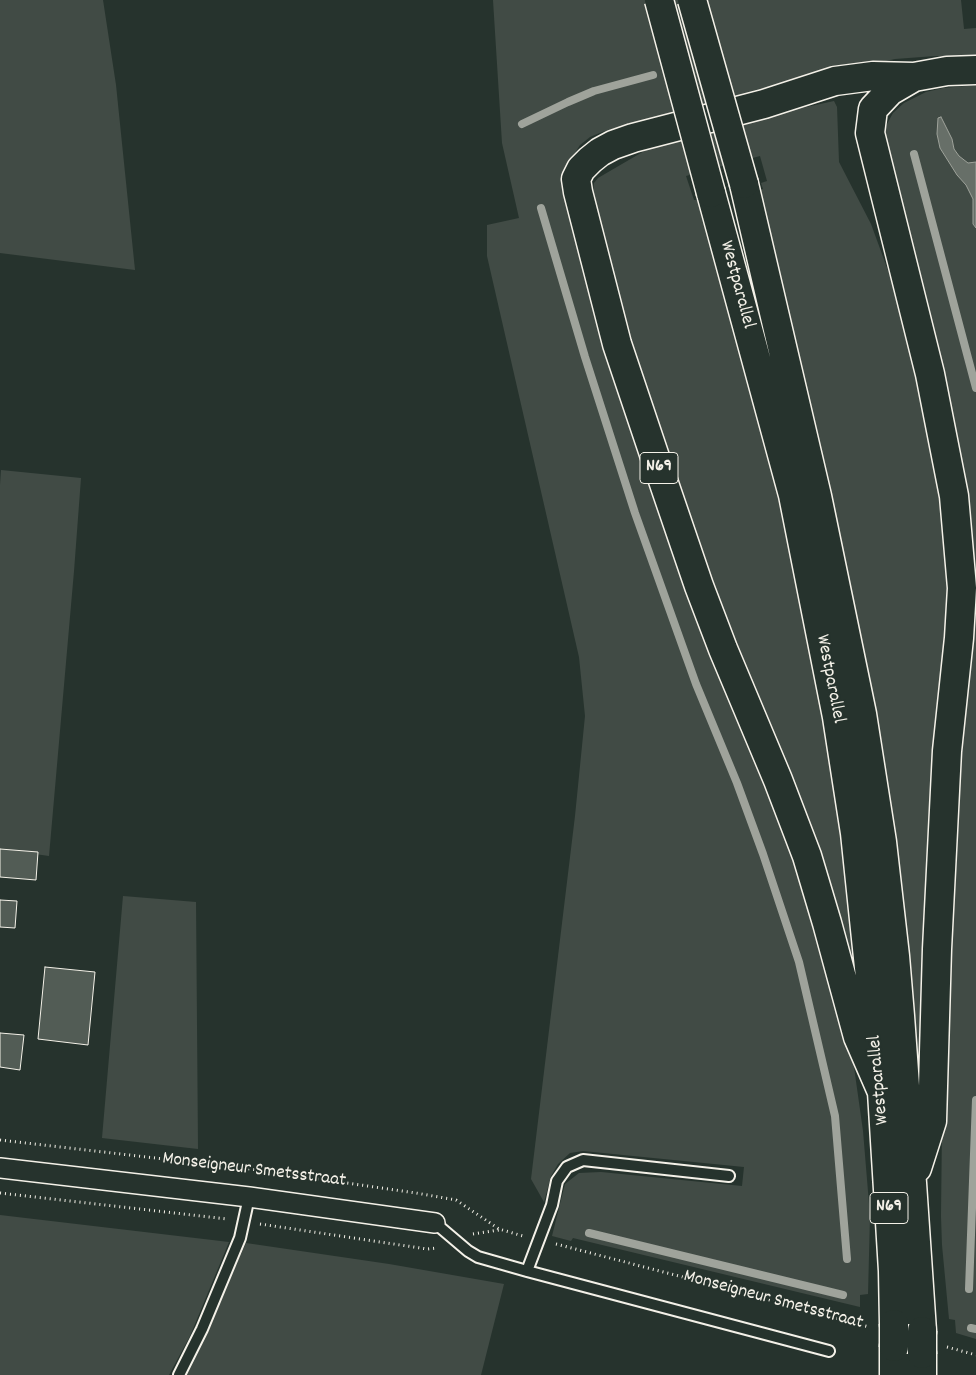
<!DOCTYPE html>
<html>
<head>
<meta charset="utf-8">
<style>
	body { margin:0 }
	canvas { display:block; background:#26332d }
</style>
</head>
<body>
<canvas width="976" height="1375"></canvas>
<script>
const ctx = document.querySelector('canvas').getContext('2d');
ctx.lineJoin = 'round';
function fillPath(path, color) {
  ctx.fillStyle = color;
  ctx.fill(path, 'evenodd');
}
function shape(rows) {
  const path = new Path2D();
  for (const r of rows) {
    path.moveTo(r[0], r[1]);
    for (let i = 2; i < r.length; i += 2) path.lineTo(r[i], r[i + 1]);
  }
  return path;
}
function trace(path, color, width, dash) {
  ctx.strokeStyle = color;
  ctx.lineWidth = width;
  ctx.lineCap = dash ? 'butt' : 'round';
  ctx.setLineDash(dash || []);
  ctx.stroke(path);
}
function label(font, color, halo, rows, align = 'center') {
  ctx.font = font + ' Dekko,sans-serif';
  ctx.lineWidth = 4.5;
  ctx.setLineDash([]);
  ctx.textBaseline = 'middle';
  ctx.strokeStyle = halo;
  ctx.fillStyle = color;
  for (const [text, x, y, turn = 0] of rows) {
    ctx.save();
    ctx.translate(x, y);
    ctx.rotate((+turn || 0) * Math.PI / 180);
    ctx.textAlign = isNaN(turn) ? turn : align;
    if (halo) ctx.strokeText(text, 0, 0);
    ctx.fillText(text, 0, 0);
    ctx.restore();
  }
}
const green = shape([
	[0,0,103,0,116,85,135,270,0,253],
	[493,0,961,0,964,29,976,28,976,56,935,56,895,59,759,89,629,124,602,132,590,137,580,145,571,159,566,172,782,810,852,1053,863,1131,870,1216,868,1294,860,1295,860,1307,573,1238,571,1241,552,1236,565,1184,579,1173,601,1172,742,1186,744,1167,583,1151,570,1153,558,1164,551,1176,544,1202,531,1179,575,816,585,716,579,657,487,256,487,225,519,218,502,143],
	[966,86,976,86,976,162,968,163,959,156,954,149,952,139,938,118,937,134,940,148,957,175,966,185,973,199,973,224,976,228,976,1339,956,1333,955,1320,949,1319,942,1245,941,1216,942,1128,954,828,964,734,973,638,968,497,954,420,883,138,887,124,893,113,904,103,926,92,943,88],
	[834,101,837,107,839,162,871,224,898,298,941,479,948,580,947,646,925,1125,758,190,763,189,761,183,767,181,760,156,686,176,694,200,698,200,700,205,704,204,704,206,700,212,703,223,708,222,734,288,829,721,870,1036,663,460,595,219,593,192,594,183,598,178,646,150,779,113],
	[1,470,81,478,74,571,49,856,0,849,0,485],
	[123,896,196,902,198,1149,102,1138],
	[0,1215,229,1242,190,1336,169,1375,0,1375],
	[246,1243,389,1264,504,1284,481,1375,186,1375]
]);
const water = shape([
	[941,117,952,139,954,149,959,156,968,163,976,162,976,228,973,224,973,199,966,185,957,175,940,148,937,134,938,118,941,117]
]);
const stream = shape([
	[522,124,568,102,594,91,653,75],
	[914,154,976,388],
	[541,208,585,357,635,513,696,684,737,783,763,854,799,962,835,1116,847,1259],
	[589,1233,843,1295],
	[969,1289,976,1100],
	[971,1328,976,1329]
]);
const building = shape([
	[0,849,38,852,36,880,0,877,0,849],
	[0,900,17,901,15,928,0,927,0,900],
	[45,967,95,972,88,1045,38,1039,45,967],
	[0,1033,24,1035,20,1070,0,1067,0,1033]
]);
const path = shape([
	[0,1140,250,1169,416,1193,456,1200,499,1229,523,1236],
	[0,1193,227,1219],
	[260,1224,427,1249,437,1248],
	[473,1234,499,1230],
	[556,1244,721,1287,869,1327],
	[947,1347,976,1355]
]);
const service = shape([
	[435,1223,468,1251,478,1257,527,1271,829,1351],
	[527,1271,552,1205,557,1181,567,1167,583,1160,729,1176],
	[179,1375,202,1329,240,1238,249,1197]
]);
const minor = shape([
	[0,1168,249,1197,435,1223]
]);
const primary = shape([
	[914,77,890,91,873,109,870,133,930,374,954,496,962,588,959,638,947,751,937,949,932,1121,917,1168],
	[744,184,817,496,862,714,882,842,895,956,900,1016,912,1183,922,1331],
	[711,193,793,495,837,717,855,833,882,1092,893,1271,894,1324],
	[882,1092,858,1037,827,923,807,856,778,780,723,649,699,586,656,460,617,344,578,192,576,179,581,169,590,160,600,152,613,145,633,138,764,104,835,81,873,76,914,77,947,71,976,70],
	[894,1347,894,1375],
	[922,1354,922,1375]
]);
const primaryBridge = shape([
	[659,0,711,193],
	[692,0,744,184],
	[894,1324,894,1347],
	[922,1331,922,1354]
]);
const shields = [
	[659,468,38],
	[889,1208,38]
];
const shieldNames = [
	["N69",659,468],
	["N69",889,1208]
];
const streetNames = [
	["Westparallel",736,285,75],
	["Westparallel",829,679,79],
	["Westparallel",880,1080,-95],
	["Monseigneur Smetsstraat",254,1171,7],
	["Monseigneur Smetsstraat",773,1301,15]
];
fillPath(green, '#414b45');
fillPath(water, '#676f68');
trace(water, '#9fa39b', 1);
trace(stream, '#9fa39b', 8);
fillPath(building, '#525c55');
trace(building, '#f4f1e8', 1);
trace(service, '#f4f1e8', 14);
trace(minor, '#f4f1e8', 22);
trace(primary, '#f4f1e8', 31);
trace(path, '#f4f1e8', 3, [1, 4]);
trace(service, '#26332d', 10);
trace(minor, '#26332d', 19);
trace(primary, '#26332d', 28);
trace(primaryBridge, '#f4f1e8', 31, []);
trace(primaryBridge, '#26332d', 28);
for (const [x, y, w] of shields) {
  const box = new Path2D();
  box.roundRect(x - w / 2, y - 15.5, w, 31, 4);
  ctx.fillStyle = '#26332d';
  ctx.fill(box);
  trace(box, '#f4f1e8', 1);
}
label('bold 18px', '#f4f1e8', null, shieldNames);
label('19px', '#f4f1e8', '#26332d', streetNames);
</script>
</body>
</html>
